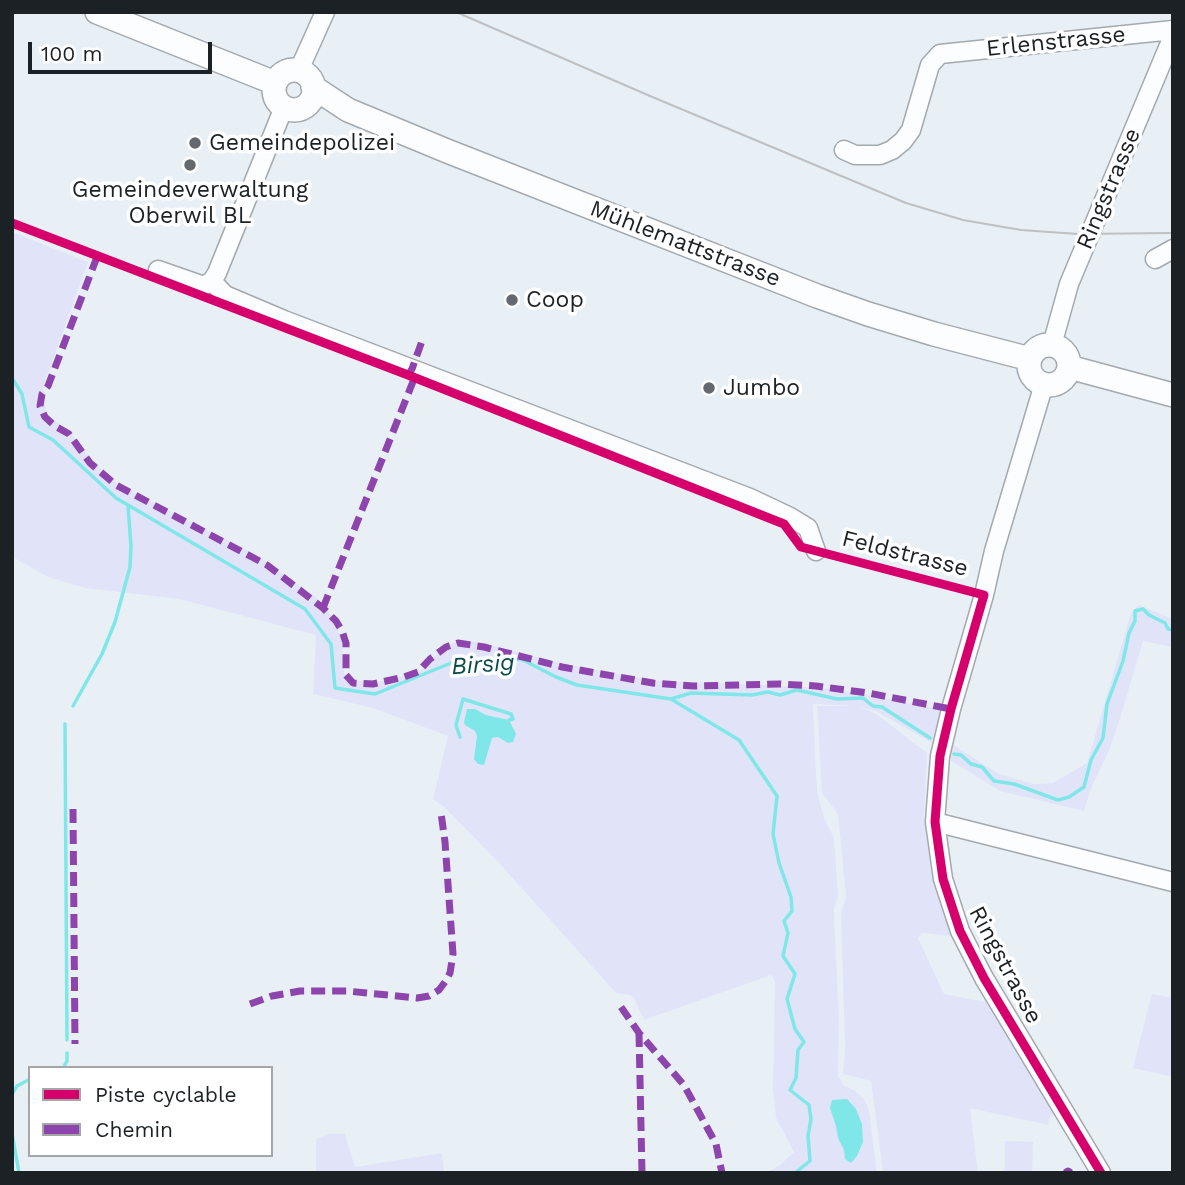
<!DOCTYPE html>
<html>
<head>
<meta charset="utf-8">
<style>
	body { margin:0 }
	#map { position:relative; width:1185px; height:1185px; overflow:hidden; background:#e8f0f6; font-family:"Work Sans",sans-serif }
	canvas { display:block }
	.frame { position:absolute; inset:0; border:14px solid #1b2125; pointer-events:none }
	.legend { position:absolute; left:28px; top:1066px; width:245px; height:91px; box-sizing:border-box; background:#fff; border:2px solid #a4a6a8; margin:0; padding:9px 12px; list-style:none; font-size:21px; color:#1b2125 }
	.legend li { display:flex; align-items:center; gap:14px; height:35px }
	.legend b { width:35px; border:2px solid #a4a6a8 }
	.scale { position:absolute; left:28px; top:42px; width:184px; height:32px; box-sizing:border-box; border:4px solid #1b2125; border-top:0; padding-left:9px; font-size:21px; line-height:24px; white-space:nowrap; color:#1b2125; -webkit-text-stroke:5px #fff; paint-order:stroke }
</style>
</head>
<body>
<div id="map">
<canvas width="1185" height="1185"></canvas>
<div class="frame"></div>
<ul class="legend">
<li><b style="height:9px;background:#d6006c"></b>Piste cyclable</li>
<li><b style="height:9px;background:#8e44ad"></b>Chemin</li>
</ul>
<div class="scale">100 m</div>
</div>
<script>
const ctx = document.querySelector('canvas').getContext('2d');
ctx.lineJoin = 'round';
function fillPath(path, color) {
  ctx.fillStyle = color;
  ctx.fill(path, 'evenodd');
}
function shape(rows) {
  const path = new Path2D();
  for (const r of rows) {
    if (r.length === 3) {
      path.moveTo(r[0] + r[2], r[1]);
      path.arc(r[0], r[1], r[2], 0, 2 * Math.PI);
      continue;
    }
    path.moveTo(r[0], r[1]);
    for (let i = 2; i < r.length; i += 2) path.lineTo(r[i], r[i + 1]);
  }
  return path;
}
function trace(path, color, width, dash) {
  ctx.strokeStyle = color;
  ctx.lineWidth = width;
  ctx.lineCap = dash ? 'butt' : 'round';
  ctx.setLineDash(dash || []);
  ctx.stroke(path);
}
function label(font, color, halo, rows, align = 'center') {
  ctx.font = font + ' "Work Sans",sans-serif';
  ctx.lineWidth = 7;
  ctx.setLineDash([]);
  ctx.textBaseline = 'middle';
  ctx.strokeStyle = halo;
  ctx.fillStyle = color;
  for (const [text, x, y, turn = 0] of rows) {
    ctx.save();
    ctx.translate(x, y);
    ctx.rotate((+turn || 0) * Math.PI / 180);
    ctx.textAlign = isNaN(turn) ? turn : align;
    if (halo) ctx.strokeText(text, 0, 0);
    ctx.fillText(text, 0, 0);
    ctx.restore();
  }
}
const green = shape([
	[12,232,88,262,43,387,46,414,71,434,90,459,119,485,258,556,314,596,324,605,333,619,343,642,342,659,345,676,357,681,378,682,409,675,423,669,435,656,451,644,464,640,490,645,568,665,656,681,812,687,845,691,941,709,934,744,874,710,860,708,875,713,927,753,924,817,932,878,952,936,922,933,918,938,944,994,986,1002,1055,1112,1049,1119,1048,1125,970,1108,978,1173,883,1173,871,1081,843,1074,845,1049,841,913,846,897,838,814,822,793,817,706,853,706,813,704,816,776,818,795,824,818,834,838,838,895,834,909,834,920,839,1015,838,1075,844,1086,854,1090,864,1099,869,1110,877,1173,766,1173,780,1165,794,1152,776,1118,773,1090,775,981,771,975,644,1020,634,998,630,995,616,993,499,863,443,806,433,799,448,736,373,708,313,694,316,635,179,599,85,588,48,577,16,559,12,555],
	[1139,605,1173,619,1173,647,1143,641,1119,722,1110,748,1090,791,1084,811,1000,791,950,760,952,744,999,774,1033,784,1053,783,1087,763,1131,613],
	[1152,994,1173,998,1173,1077,1133,1068],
	[329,1134,345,1134,355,1167,442,1153,444,1173,316,1173,316,1139],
	[1005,1141,1033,1142,1032,1173,1005,1173]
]);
const water = shape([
	[467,709,475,709,486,715,509,720,516,734,513,742,508,743,498,737,492,738,484,765,478,764,474,759,477,736,475,731,465,725,464,722],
	[847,1099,856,1109,862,1124,863,1142,857,1156,851,1163,845,1159,844,1150,838,1138,836,1126,830,1108,832,1100]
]);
const stream = shape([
	[12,378,22,394,29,427,53,440,116,498,305,609,331,644,335,688,375,694,456,661,521,659,556,677,577,685,671,699,739,740,777,796,773,834,779,863,791,897,792,911,784,921,788,933,783,956,795,974,787,999,795,1029,804,1042,798,1050,796,1078,790,1090,809,1105,811,1119,808,1136,810,1161,795,1173],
	[671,699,691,693,752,695,768,692,780,695,797,690,837,699,863,698,873,706,882,707,930,738],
	[73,706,102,654,115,622,130,567,131,546,128,505],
	[65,724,67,1040],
	[460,737,456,725,463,699,511,714,513,719,509,720],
	[954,754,961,755,971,764,982,767,994,781,1014,784,1058,800,1069,797,1084,787,1091,760,1103,738,1107,704,1123,661,1129,633,1135,621,1135,611,1143,609,1149,615,1165,623,1168,629,1173,630],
	[63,1068,67,1061,67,1053],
	[12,1094,17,1086,30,1079],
	[12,1133,19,1173]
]);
const minor = shape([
	[299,70,325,12],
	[844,150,855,155,880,155,892,150,903,141,911,130,930,65,940,54,1173,30],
	[1155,259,1173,249],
	[158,270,201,285,205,285,212,281,225,295,284,320,750,498,790,517,808,528,816,551],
	[212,281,217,273,284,107],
	[1052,345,1069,284,1173,36],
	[1044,384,994,551,984,595,951,709,940,756,935,822,943,879,960,931,984,978,1101,1173],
	[935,822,1173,882]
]);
const major = shape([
	[97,12,275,83],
	[294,90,20],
	[313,87,348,110,447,151,817,296,868,314,934,334,1030,359],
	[1049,365,20],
	[1069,367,1173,395]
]);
const tram = shape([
	[456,12,650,96,906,203,963,220,1021,230,1078,234,1173,233]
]);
const quiet = shape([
	[97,257,48,386,42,394,40,406,45,417,55,426,69,434,90,463,116,485,267,565,323,608,336,621,342,631,346,643,346,675,353,683,373,684,404,677,418,672,430,659,446,647,458,643,484,647,562,667,653,683,693,686,780,684,816,686,868,693,951,709],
	[408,375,412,369,422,341],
	[323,608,416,374],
	[73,809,75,1044],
	[250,1004,272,996,300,991,347,991,417,998,429,996,439,990,445,982,450,973,453,954,445,842,441,813],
	[621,1007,639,1033,684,1085,716,1144,722,1173],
	[639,1033,642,1173],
	[1065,1173,1068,1171,1071,1173]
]);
const cycleway = shape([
	[12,223,408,375,784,524,801,547,984,595,951,709,940,756,935,822,943,879,960,931,984,978,1101,1173]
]);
const markers = [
	[195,143,7,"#63696e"],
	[190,165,7,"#63696e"],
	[512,300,7,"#63696e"],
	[709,388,7,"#63696e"]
];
const streetNames = [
	["Erlenstrasse",1056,42,-6],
	["Ringstrasse",1109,189,-67],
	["Mühlemattstrasse",685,244,21],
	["Feldstrasse",905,554,14],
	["Ringstrasse",1005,965,62]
];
const poiNames = [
	["Gemeindepolizei",209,143],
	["Gemeindeverwaltung",190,190,"center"],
	["Oberwil BL",190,216,"center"],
	["Coop",526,300],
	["Jumbo",723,388]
];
const waterNames = [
	["Birsig",483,665,-4]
];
fillPath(green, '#e1e4f9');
fillPath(water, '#7fe7e7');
trace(stream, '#7fe7e7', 3.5);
trace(minor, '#a3a9ae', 21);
trace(major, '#a3a9ae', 26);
trace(minor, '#fcfdfe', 18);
trace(major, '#fcfdfe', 23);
trace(tram, '#bec0c2', 2);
trace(quiet, '#8e44ad', 7, [14, 7]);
trace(cycleway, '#d6006c', 9);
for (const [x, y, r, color] of markers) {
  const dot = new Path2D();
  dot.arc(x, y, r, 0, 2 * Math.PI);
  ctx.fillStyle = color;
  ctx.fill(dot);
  trace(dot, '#fff', 2.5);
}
label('23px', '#1b2125', '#fff', streetNames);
label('23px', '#1b2125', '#fff', poiNames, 'left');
label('italic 24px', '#084b4a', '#fff', waterNames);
</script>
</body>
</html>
